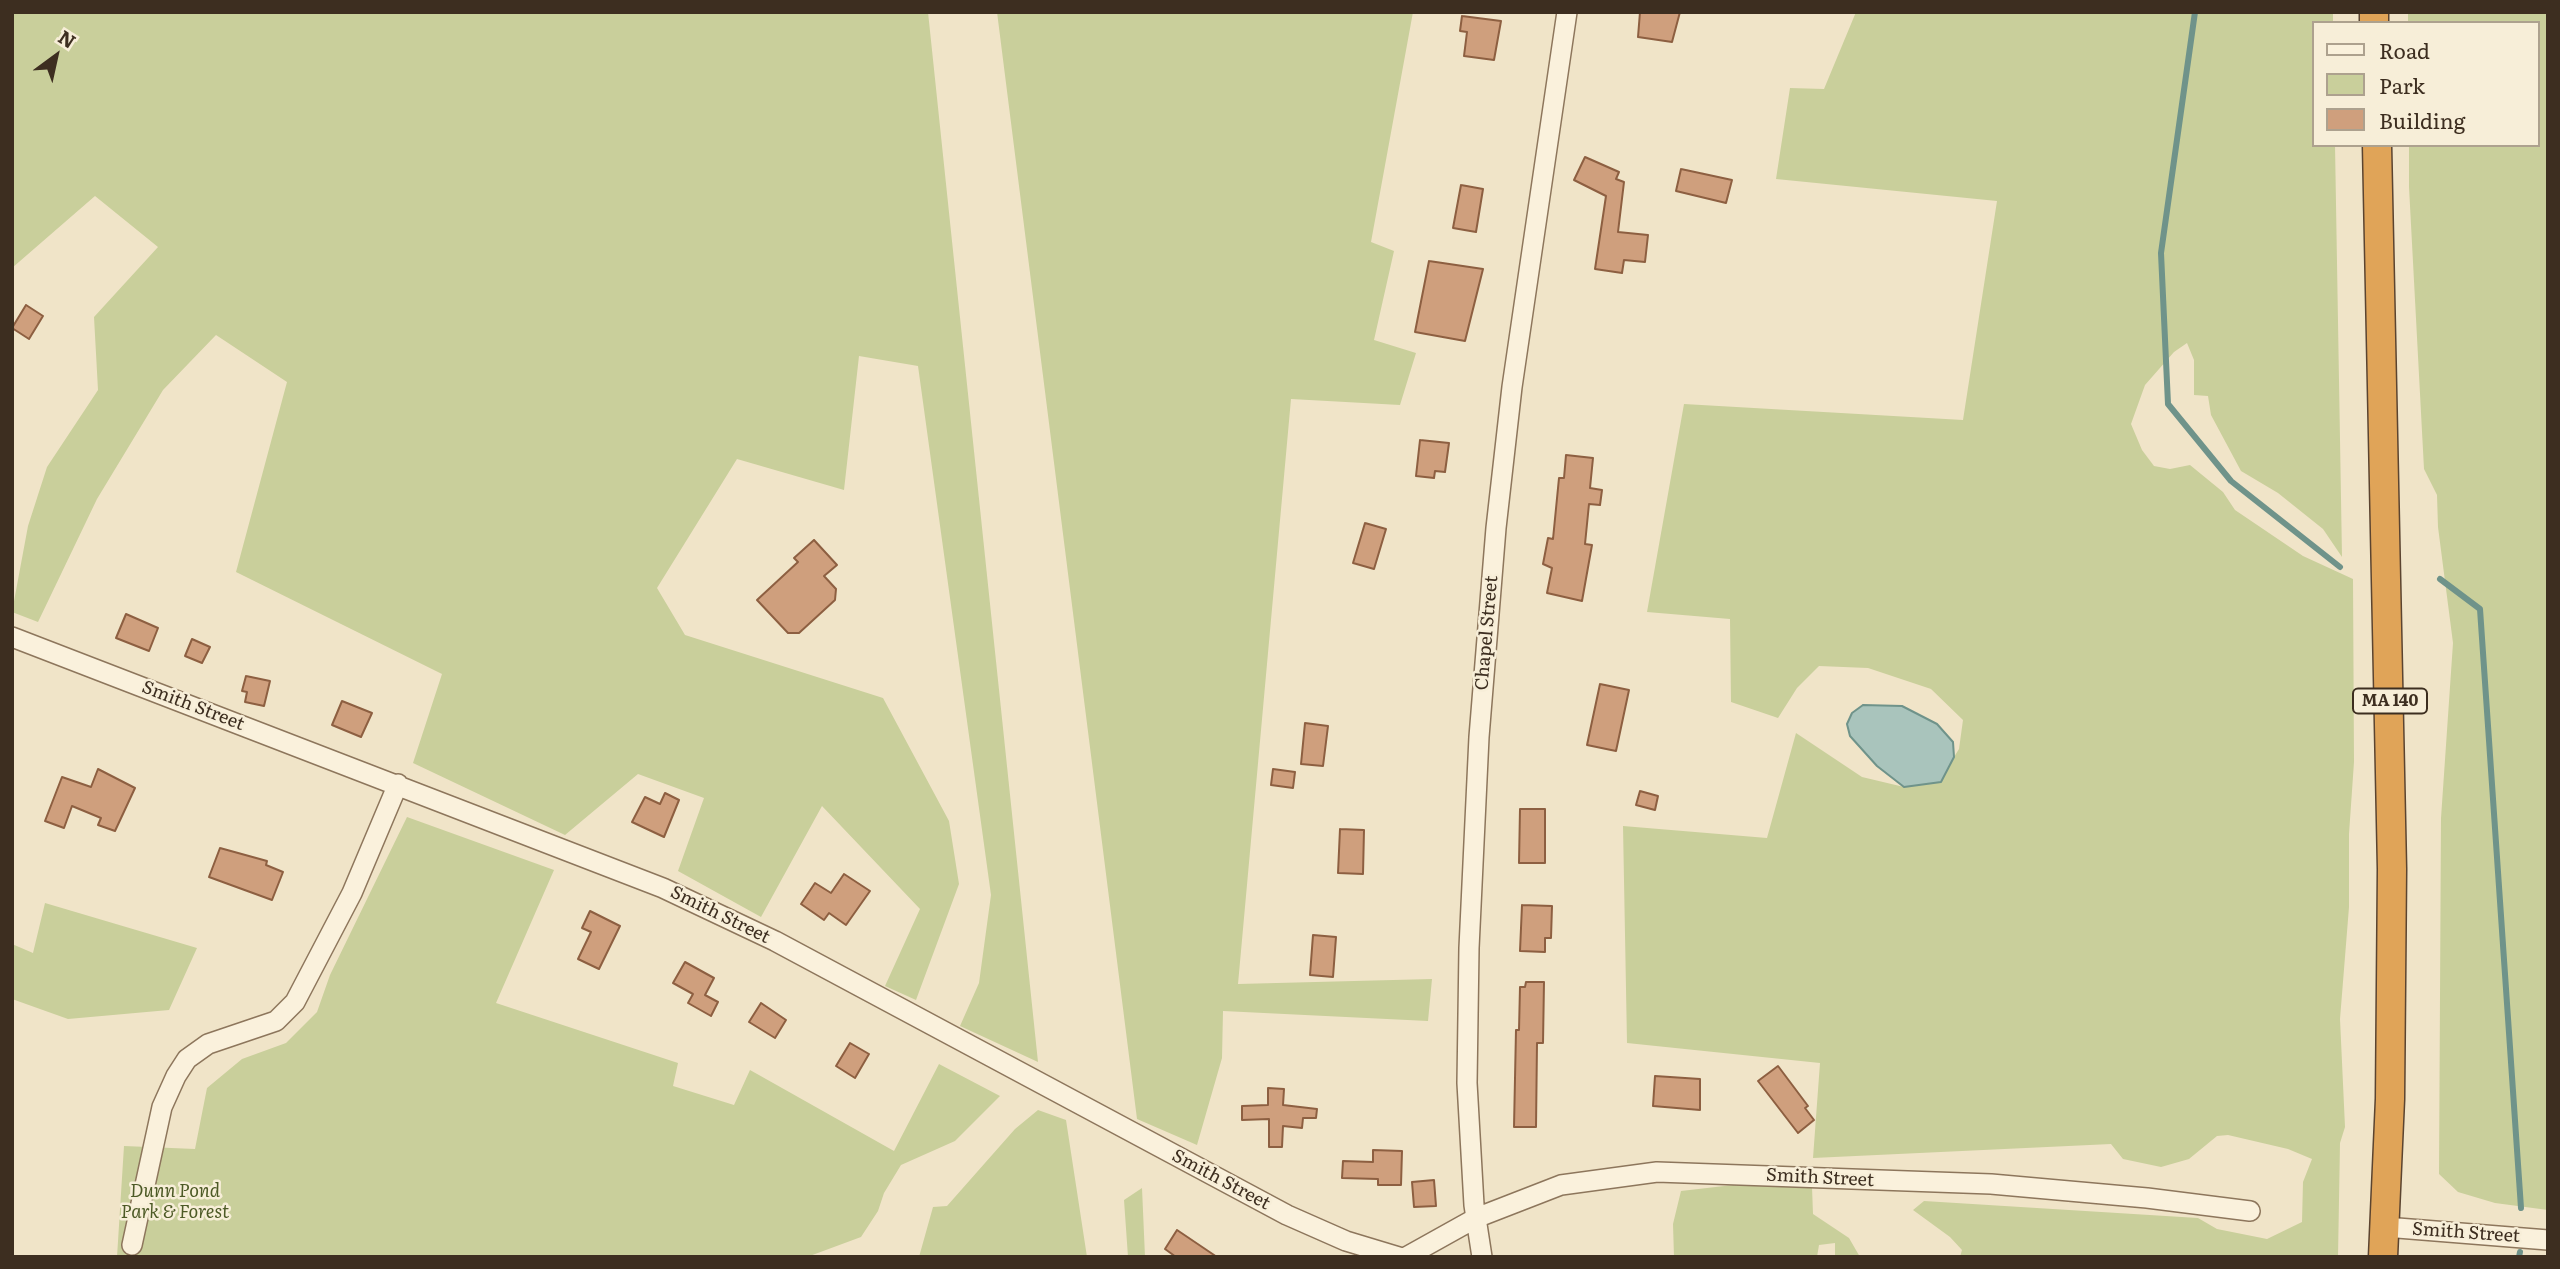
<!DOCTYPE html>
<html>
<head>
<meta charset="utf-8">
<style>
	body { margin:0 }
	#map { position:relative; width:2560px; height:1269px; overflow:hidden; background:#f0e4c8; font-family:Literata,serif }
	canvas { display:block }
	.frame { position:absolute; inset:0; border:14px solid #3d2e20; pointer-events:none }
	.legend { position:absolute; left:2312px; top:21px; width:228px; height:126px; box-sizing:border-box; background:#f7eed8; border:2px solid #ada18e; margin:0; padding:9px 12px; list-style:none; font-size:21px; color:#3d2e20 }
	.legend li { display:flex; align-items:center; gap:14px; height:35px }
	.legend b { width:35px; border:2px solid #ada18e }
	.north { position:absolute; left:21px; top:21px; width:70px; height:70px; -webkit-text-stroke:5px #f7eed8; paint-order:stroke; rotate:33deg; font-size:19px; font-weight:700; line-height:28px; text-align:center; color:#3d2e20 }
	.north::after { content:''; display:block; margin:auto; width:24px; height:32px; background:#3d2e20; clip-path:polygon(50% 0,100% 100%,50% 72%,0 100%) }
</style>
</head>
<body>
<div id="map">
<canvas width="2560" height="1269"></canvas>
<div class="frame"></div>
<ul class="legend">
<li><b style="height:9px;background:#faf1dc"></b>Road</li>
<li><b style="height:19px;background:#c9cf9b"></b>Park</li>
<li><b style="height:19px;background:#cf9f7d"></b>Building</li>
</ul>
<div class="north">N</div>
</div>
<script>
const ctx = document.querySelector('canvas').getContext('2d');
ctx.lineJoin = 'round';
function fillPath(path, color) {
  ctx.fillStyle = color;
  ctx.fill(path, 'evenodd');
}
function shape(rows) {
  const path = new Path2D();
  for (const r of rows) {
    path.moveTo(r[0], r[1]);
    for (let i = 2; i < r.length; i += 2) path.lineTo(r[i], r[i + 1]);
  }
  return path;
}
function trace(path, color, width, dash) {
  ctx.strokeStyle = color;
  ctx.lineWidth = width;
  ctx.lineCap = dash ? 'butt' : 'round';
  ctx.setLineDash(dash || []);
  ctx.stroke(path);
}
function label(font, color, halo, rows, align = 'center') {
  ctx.font = font + ' Literata,serif';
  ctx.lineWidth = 5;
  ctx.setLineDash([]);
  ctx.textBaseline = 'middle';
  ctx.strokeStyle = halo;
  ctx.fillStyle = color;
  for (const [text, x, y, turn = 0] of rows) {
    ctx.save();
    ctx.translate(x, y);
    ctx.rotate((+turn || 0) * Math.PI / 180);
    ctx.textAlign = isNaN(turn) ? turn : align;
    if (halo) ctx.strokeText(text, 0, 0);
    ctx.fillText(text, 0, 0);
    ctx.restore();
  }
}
const green = shape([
	[12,12,928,12,1038,1062,960,1026,979,983,991,895,918,366,859,356,844,490,737,459,657,588,685,635,883,698,949,821,959,884,916,1000,885,986,920,909,822,806,761,917,678,871,704,798,638,774,565,835,413,763,442,674,236,572,287,382,216,335,163,390,97,499,38,622,12,612,28,526,47,467,98,390,94,317,158,247,95,196,12,268],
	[997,12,1413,12,1371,242,1394,251,1374,340,1416,353,1400,405,1291,399,1238,984,1432,979,1428,1021,1223,1011,1222,1058,1197,1145,1137,1119],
	[1856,12,2333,12,2333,23,2313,23,2313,145,2335,145,2342,557,2323,529,2278,493,2241,471,2211,415,2208,396,2194,395,2194,360,2187,343,2174,352,2145,385,2131,424,2142,450,2154,466,2170,469,2190,465,2223,492,2235,510,2303,556,2353,579,2354,762,2349,834,2349,907,2340,1019,2345,1127,2340,1143,2338,1257,1960,1257,1962,1250,1950,1237,1913,1210,1924,1201,2198,1218,2217,1229,2267,1239,2302,1222,2303,1182,2312,1159,2288,1149,2228,1135,2217,1136,2189,1159,2161,1167,2123,1159,2111,1144,1813,1158,1820,1063,1627,1043,1623,826,1767,838,1796,733,1862,777,1904,787,1939,781,1959,749,1963,720,1931,689,1868,668,1819,666,1797,688,1778,718,1731,702,1730,619,1647,612,1684,404,1963,420,1997,201,1776,179,1790,88,1824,89],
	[2408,12,2548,12,2548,1210,2495,1203,2458,1192,2439,1174,2441,818,2453,643,2438,527,2437,495,2424,469,2409,187,2409,145,2537,145,2537,23,2408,23],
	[407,817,554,870,496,1003,678,1063,673,1086,734,1105,750,1070,894,1151,939,1064,1000,1096,955,1141,901,1165,884,1193,878,1211,861,1237,807,1257,117,1257,124,1146,195,1149,207,1088,242,1059,286,1043,317,1012,330,975],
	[45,903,197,948,169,1010,68,1019,12,999,12,944,33,953],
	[1038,1110,1066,1120,1087,1257,919,1257,933,1207,947,1206,1015,1129],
	[1733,1185,1812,1187,1813,1214,1849,1238,1860,1257,1835,1257,1835,1243,1819,1245,1817,1257,1674,1257,1673,1224,1681,1191],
	[1142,1188,1145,1257,1128,1257,1124,1200]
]);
const water = shape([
	[1863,705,1902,706,1937,724,1953,742,1954,757,1941,782,1904,787,1877,766,1850,736,1847,724,1852,713,1863,705]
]);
const stream = shape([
	[2195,12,2161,253,2168,404,2231,481,2340,567],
	[2440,579,2480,609,2521,1208],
	[2519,1257,2520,1252]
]);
const building = shape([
	[1640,12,1680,12,1672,42,1638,37,1640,12],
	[1462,16,1501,21,1494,60,1464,56,1467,32,1460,31,1462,16],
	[1585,157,1619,172,1616,179,1624,182,1618,232,1648,235,1645,262,1624,260,1622,273,1595,269,1606,196,1574,180,1585,157],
	[1681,169,1732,180,1726,203,1676,191,1681,169],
	[1461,185,1483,189,1476,232,1453,228,1461,185],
	[1429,261,1483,269,1465,341,1415,332,1429,261],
	[26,305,43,316,29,339,12,328,26,305],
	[1420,440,1449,443,1445,472,1435,471,1434,478,1416,476,1420,440],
	[1566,455,1593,458,1590,488,1602,490,1600,505,1589,504,1585,544,1592,545,1582,601,1547,593,1552,568,1543,564,1548,538,1553,539,1559,478,1564,478,1566,455],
	[1365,523,1386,529,1374,569,1353,563,1365,523],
	[814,540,837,565,824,576,836,589,835,600,799,633,788,633,757,600,798,562,794,558,814,540],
	[126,614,158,628,149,651,116,638,126,614],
	[192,639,210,647,202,663,185,656,192,639],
	[246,676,270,681,264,706,245,702,247,692,242,691,246,676],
	[1600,684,1629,690,1616,751,1587,745,1600,684],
	[342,701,372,713,361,737,332,725,342,701],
	[1305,723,1328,726,1323,766,1301,764,1305,723],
	[98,769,135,788,115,831,98,825,101,818,72,806,64,828,45,821,62,777,91,787,98,769],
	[1273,769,1295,772,1293,788,1271,785,1273,769],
	[1640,791,1658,796,1655,810,1636,805,1640,791],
	[665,793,679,800,664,837,632,822,645,797,660,804,665,793],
	[1520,809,1545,809,1545,863,1519,863,1520,809],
	[1340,829,1364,830,1363,874,1338,873,1340,829],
	[220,848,267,861,266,865,283,872,272,900,209,877,220,848],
	[844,874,870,891,846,925,829,913,824,920,801,904,815,883,831,893,844,874],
	[1522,905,1552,906,1551,938,1545,938,1545,952,1520,951,1522,905],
	[590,911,620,926,599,969,578,959,591,932,582,928,590,911],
	[1313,935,1336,937,1333,977,1310,975,1313,935],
	[685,962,714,978,705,995,718,1002,711,1016,688,1003,693,994,673,983,685,962],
	[1526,982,1544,982,1543,1043,1537,1043,1536,1127,1514,1127,1516,1030,1519,1030,1520,987,1525,987,1526,982],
	[761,1003,786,1020,775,1038,749,1022,761,1003],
	[850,1043,869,1054,855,1078,836,1066,850,1043],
	[1778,1066,1808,1106,1805,1108,1814,1120,1798,1133,1758,1081,1778,1066],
	[1655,1076,1700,1079,1700,1110,1653,1106,1655,1076],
	[1268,1088,1284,1089,1283,1105,1317,1109,1316,1118,1303,1118,1302,1128,1283,1126,1282,1147,1269,1147,1269,1119,1242,1120,1242,1106,1268,1105,1268,1088],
	[1373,1150,1402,1151,1401,1185,1378,1185,1378,1179,1342,1178,1343,1161,1373,1162,1373,1150],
	[1434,1180,1436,1206,1414,1207,1412,1182,1434,1180],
	[1177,1230,1217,1257,1176,1257,1165,1249,1177,1230]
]);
const minor = shape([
	[12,637,663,888,775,941,1287,1215,1346,1241,1399,1257],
	[2385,1227,2548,1240],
	[132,1245,162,1107,176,1076,187,1059,208,1044,276,1021,295,1002,352,893,398,784],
	[1406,1257,1476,1218,1561,1185,1657,1172,1991,1184,2147,1198,2250,1211],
	[1482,1257,1474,1205,1467,1083,1469,948,1479,737,1496,528,1512,387,1567,12]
]);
const highway = shape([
	[2374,12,2374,23],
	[2377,145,2392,869,2390,1099,2383,1257]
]);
const shields = [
	[2390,701,74]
];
const shieldNames = [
	["MA 140",2390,701]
];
const streetNames = [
	["Chapel Street",1487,633,-85],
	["Smith Street",193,706,21],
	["Smith Street",720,915,26],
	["Smith Street",1820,1178,3],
	["Smith Street",1221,1180,28],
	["Smith Street",2466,1233,4]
];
const parkNames = [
	["Dunn Pond",175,1192],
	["Park & Forest",175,1213]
];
fillPath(green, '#c9cf9b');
fillPath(water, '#a9c4bc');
trace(water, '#6f938a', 2);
trace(stream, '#6f938a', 6);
fillPath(building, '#cf9f7d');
trace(building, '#8d5f41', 2);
trace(minor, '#8d765c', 22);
trace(highway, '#5b4430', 31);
trace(minor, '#faf1dc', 19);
trace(highway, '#e0a458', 28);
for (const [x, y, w] of shields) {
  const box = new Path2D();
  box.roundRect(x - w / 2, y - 12.5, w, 25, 5);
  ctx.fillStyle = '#f7eed8';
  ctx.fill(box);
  trace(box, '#3d2e20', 2);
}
label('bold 16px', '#3d2e20', null, shieldNames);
label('18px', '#3d2e20', '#f7eed8', streetNames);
label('italic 18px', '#4d5a26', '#f7eed8', parkNames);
</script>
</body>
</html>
